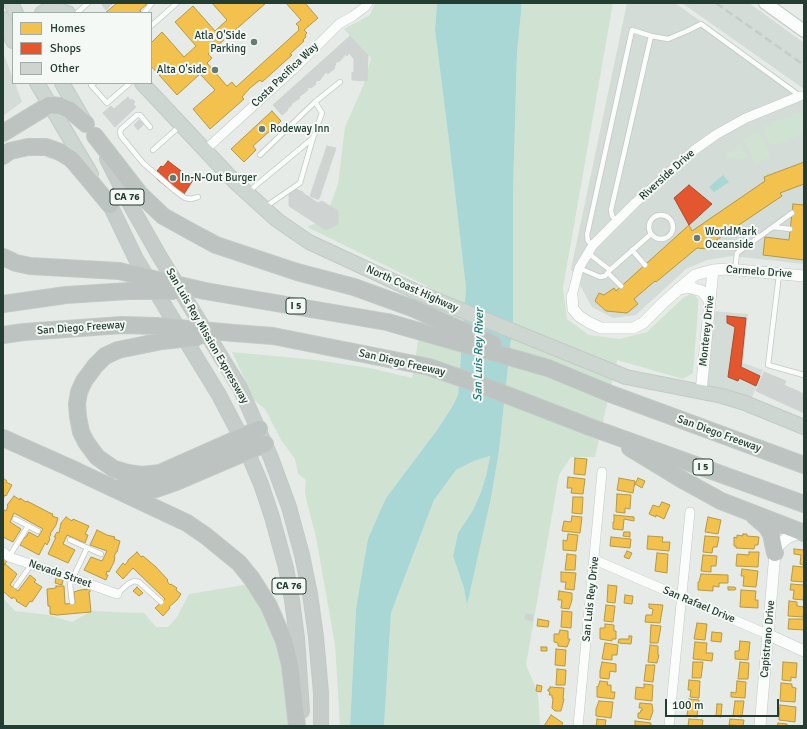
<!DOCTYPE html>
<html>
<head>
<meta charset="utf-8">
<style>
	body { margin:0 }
	#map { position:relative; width:807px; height:729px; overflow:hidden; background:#e6ebe8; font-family:Signika,sans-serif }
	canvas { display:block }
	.frame { position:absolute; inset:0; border:4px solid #243d32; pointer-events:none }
	.legend { position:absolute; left:12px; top:12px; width:140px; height:72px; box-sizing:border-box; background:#f4f9f6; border:1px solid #a1aea8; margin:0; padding:5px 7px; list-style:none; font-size:12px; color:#243d32 }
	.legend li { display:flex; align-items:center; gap:8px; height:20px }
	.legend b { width:20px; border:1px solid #a1aea8 }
	.scale { position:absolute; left:665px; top:699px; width:114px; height:18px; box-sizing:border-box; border:2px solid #243d32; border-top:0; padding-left:5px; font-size:12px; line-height:14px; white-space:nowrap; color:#243d32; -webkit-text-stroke:3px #f4f9f6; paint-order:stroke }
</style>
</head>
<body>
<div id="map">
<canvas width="807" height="729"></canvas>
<div class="frame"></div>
<ul class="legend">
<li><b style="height:11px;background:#f2c14e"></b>Homes</li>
<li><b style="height:11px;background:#e4572e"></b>Shops</li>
<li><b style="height:11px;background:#cfd3d1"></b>Other</li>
</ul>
<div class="scale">100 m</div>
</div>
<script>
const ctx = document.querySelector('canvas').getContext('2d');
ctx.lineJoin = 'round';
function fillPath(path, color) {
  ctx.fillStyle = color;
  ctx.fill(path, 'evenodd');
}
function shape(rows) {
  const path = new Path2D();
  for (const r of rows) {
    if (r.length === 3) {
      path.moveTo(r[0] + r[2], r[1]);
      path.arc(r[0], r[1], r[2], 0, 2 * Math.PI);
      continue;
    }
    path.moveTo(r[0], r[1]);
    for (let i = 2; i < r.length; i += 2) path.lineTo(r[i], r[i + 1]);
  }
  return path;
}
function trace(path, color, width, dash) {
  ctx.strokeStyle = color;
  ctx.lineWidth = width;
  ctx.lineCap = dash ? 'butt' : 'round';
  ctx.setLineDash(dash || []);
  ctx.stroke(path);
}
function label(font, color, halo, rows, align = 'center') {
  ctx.font = font + ' Signika,sans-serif';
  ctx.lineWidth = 4;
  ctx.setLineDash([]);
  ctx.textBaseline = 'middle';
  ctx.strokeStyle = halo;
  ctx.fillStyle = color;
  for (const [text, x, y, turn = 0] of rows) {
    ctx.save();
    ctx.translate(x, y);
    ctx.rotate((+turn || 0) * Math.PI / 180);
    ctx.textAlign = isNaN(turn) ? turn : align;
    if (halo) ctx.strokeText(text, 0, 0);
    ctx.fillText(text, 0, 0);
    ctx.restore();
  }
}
const built = shape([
	[627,3,675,3,804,95,804,264,732,256,707,260,686,269,636,315,613,318,592,307,571,269],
	[682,3,749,3,804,43,804,89],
	[3,52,13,78,13,83,15,83,22,102,3,116],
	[713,311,748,314,743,363,763,370,751,400,705,387]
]);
const green = shape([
	[375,3,437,3,435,30,449,141,466,288,458,395,452,407,437,430,386,498,356,609,350,726,340,726,335,645,316,537,307,503,305,492,306,480,298,474,295,459,281,440,265,409,254,400,232,352,316,360,370,368,412,378,427,286,307,227,325,219,338,184,345,127,364,84,371,58,344,29,370,15],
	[522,3,613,3,563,288,567,319,589,335,619,339,647,332,683,298,692,293,698,299,698,310,693,373,683,379,617,360,595,457,571,457,559,475,526,665,538,693,540,726,384,726,391,613,434,500,456,470,474,461,490,456,486,476,481,492,473,510,458,533,453,556,464,588,467,604,491,498,499,451,513,320,513,193,517,53],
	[798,113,803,115,804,117,804,133,774,145,769,143,764,130,766,126],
	[759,132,770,157,755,164,744,139],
	[739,142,743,146,743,150,748,156,742,160,735,158,731,160,728,159,726,154,728,152,735,151,737,145],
	[250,584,280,638,287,695,288,726,3,726,3,598,15,611,49,615,72,622,91,611,144,613,156,627,168,627,177,617,189,594]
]);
const water = shape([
	[437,3,522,3,517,53,513,193,513,320,499,451,491,498,467,605,464,588,453,556,458,533,473,510,481,492,486,476,490,456,474,461,456,470,434,500,391,613,384,726,350,726,356,609,368,539,386,498,437,430,452,407,458,395,466,288,449,141,435,30],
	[723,175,729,182,714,192,709,187]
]);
const homes = shape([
	[117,3,147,3,147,4,140,10,141,13,105,13,117,3],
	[212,3,305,3,318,18,304,30,307,33,305,35,306,37,303,40,304,41,290,54,292,55,262,82,260,80,250,88,242,97,244,99,210,129,193,109,215,90,200,74,177,95,151,66,151,43,162,32,184,57,196,46,175,22,193,6,215,31,227,20,212,3],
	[266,3,286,3,301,20,296,24,299,27,298,28,299,30,236,87,232,82,227,86,207,63,212,58,208,54,266,3],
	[272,111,281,121,253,146,256,150,244,162,231,149,272,111],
	[804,162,804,184,780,193,782,196,709,245,708,249,697,248,656,282,655,281,634,299,638,304,627,313,606,311,595,301,599,293,604,295,614,288,616,291,689,225,692,231,765,181,764,177,804,162],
	[793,204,804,205,804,260,763,255,765,237,789,240,793,204],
	[575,458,587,459,585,475,574,474,575,458],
	[568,477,585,479,583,494,571,493,572,488,567,488,568,477],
	[3,478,7,481,6,482,12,485,6,496,5,495,3,499,3,478],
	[619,478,635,481,633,493,617,490,619,478],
	[638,478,645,481,642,488,635,484,638,478],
	[617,494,631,495,630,509,625,508,625,513,616,512,617,494],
	[14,496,20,500,20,498,26,502,27,501,50,513,53,514,52,516,58,518,56,525,50,534,51,534,49,538,50,539,47,545,45,543,39,555,20,545,24,538,26,537,29,532,38,537,43,529,14,513,10,522,21,529,13,542,3,537,3,511,4,510,6,511,8,506,7,505,14,496],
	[573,497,583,497,582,514,572,513,573,497],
	[662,502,670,505,664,519,656,515,656,517,649,514,653,505,659,507,662,502],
	[614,515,634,517,634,521,624,519,623,530,613,529,613,522,614,522,614,515],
	[572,516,582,517,580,533,562,531,564,521,571,522,572,516],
	[66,517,72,521,73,519,89,526,85,534,88,535,85,543,67,535,63,544,75,550,68,563,48,554,56,537,54,537,57,532,59,533,61,523,66,517],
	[708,517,721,520,718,534,705,532,708,517],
	[97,530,107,535,115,537,114,539,120,541,117,552,116,552,114,557,115,557,114,562,109,572,107,571,106,575,108,575,106,580,84,570,91,557,102,561,107,551,90,545,97,530],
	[624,532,630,532,630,537,623,536,624,532],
	[568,534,578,535,576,551,563,550,563,540,567,541,568,534],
	[743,534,747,534,747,536,759,537,758,545,755,545,754,549,736,548,736,546,734,546,734,537,737,538,737,535,743,536,743,534],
	[648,536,663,537,662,542,670,542,669,551,647,549,648,536],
	[705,536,719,537,717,547,713,547,712,553,703,552,705,536],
	[611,537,631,539,630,548,610,546,611,537],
	[794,549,804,550,804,565,800,564,801,555,794,554,794,549],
	[627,551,632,553,629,559,624,557,627,551],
	[137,552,141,557,143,556,156,567,168,580,167,581,170,585,171,584,177,588,176,590,181,594,177,600,169,607,170,608,163,616,155,608,165,599,133,568,123,579,116,572,123,563,125,565,128,561,128,560,137,552],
	[749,552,759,552,758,567,736,566,737,554,749,555,749,552],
	[657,553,668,554,667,573,655,571,657,553],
	[567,554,576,555,575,570,565,570,567,554],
	[703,555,717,556,716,566,711,566,711,572,701,571,703,555],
	[3,558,7,561,4,565,3,565,3,558],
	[5,564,17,574,10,585,18,591,30,575,36,580,34,582,42,587,32,602,30,601,26,607,16,601,17,600,13,597,12,599,3,591,3,570,4,568,3,567,5,564],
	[793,566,804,567,804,582,791,581,793,566],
	[742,569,758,571,756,587,743,586,744,576,741,576,742,569],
	[561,572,576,573,574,590,565,589,566,582,561,582,561,572],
	[701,574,728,575,728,583,719,583,719,587,713,586,713,591,698,590,698,582,699,582,701,574],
	[56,578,63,580,62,585,55,583,56,578],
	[791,584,804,585,804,600,793,599,794,590,790,590,791,584],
	[608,585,617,586,615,603,607,602,608,585],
	[56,586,64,586,65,604,75,603,74,592,80,590,90,589,90,592,89,592,91,612,57,615,50,614,50,606,48,606,47,589,56,588,56,586],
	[137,587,143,593,139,596,133,591,137,587],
	[728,587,734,587,736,588,735,590,728,590,728,587],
	[741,590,756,591,755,600,758,600,758,608,740,607,741,590],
	[559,591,572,593,572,600,569,609,561,608,562,600,558,600,559,591],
	[625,595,633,596,632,604,624,603,625,595],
	[789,601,797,602,797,606,804,607,803,617,788,616,789,601],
	[649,604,663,605,660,623,645,622,646,615,652,615,653,609,649,608,649,604],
	[606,605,615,606,613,622,604,621,606,605],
	[562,611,572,612,571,628,561,627,562,611],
	[538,619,549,621,548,627,537,626,538,619],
	[789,619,804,619,804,630,788,629,789,619],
	[697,623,707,624,705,640,694,639,697,623],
	[605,624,614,625,614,631,616,631,616,639,612,639,612,641,600,639,600,628,605,628,605,624],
	[651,625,661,626,658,643,650,643,651,625],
	[560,630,568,631,568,639,570,639,567,647,558,646,558,643,554,642,554,634,559,634,560,630],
	[712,632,722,633,721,642,711,641,712,632],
	[629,636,632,636,631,644,618,643,619,639,629,639,629,636],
	[740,641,750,642,748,660,735,659,735,651,739,651,740,641],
	[695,642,707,643,706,653,713,653,712,661,693,659,695,642],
	[605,643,618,645,617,655,612,655,612,660,602,659,605,643],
	[650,645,658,646,658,655,659,655,657,663,648,662,650,645],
	[541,647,547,647,547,651,541,651,541,647],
	[556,649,566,650,565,666,555,665,556,649],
	[602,662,616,664,616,672,610,671,609,679,600,678,600,671,602,662],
	[693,662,703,662,701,678,692,678,693,662],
	[740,662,749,663,748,679,738,679,740,662],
	[783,662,797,663,796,678,791,677,791,681,782,680,783,662],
	[646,665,655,665,653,682,644,681,646,665],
	[557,669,566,670,565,685,556,685,557,669],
	[689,680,700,681,699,698,690,697,691,690,688,690,689,680],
	[600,681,608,682,607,685,611,685,611,692,615,692,614,699,597,697,597,686,598,687,600,681],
	[737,681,746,682,745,698,731,697,731,692,736,693,737,681],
	[781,683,792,684,792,687,796,688,795,702,780,701,781,683],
	[644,684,653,685,652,701,635,699,636,687,644,688,644,684],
	[537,685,542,686,541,692,536,691,537,685],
	[550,687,564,688,563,699,564,699,561,711,555,711,552,708,553,698,552,698,552,695,549,695,550,692,548,691,548,689,550,689,550,687],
	[689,699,699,700,697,717,687,716,689,699],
	[599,701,613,702,611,718,596,716,596,709,599,701],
	[735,701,744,701,742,717,733,716,735,701],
	[640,703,652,704,653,711,650,720,638,718,638,713,640,713,641,710,642,711,642,708,639,708,640,703],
	[717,704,722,704,721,717,716,716,717,704],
	[780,705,796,707,795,722,779,720,780,705],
	[551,715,563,723,561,726,544,726,551,715],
	[597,719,606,720,605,726,596,726,597,719],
	[689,719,703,720,702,726,688,726,689,719],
	[730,719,744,720,743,726,729,725,730,719],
	[635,721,651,723,651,726,635,726,635,721],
	[778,723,787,724,787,726,777,726,778,723]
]);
const shops = shape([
	[168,161,193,180,184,194,176,188,173,192,157,179,161,174,157,171,161,166,163,167,168,161],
	[689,185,712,204,689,225,674,198,689,185],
	[727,316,746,318,741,367,760,376,756,386,739,378,738,381,728,377,735,327,727,323,727,316]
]);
const building = shape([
	[104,3,113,3,106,10,102,5,104,3],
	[350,36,368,55,367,81,352,80,352,72,354,73,354,59,349,53,347,56,346,54,339,62,338,61,335,64,336,65,334,67,335,68,328,74,326,72,319,81,318,80,315,83,316,84,311,88,310,87,307,89,308,90,299,97,300,98,291,104,292,105,287,109,288,110,282,115,273,105,350,36],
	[128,97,131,101,132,99,135,102,133,104,136,107,115,127,103,113,111,106,114,109,128,97],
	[139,120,144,124,138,130,134,125,139,120],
	[327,146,336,148,319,199,317,199,310,196,327,146],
	[296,189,303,192,303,193,318,203,322,201,338,211,338,224,326,230,289,206,289,193,296,189],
	[764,372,786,381,784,385,804,394,804,413,756,391,764,372],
	[526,614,533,615,532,621,525,619,526,614]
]);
const service = shape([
	[78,12,88,3],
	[144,13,152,3],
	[151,26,177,3],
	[651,36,668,39,687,31,701,24,800,96],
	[94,83,91,85,107,103,130,83],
	[315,102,340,82],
	[150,127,140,115,137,115,121,129,120,132,121,136,143,163,174,190,185,198,191,199,198,197],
	[153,150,180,126],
	[260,155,315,102,322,113,313,138],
	[248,192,313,138,300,183,265,207],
	[661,227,12],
	[773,227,790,229],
	[593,245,588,241,587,235,632,30,651,36,611,210,612,216,617,221],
	[632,250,645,265],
	[588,253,610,270],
	[579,268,600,277,605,276,610,270,651,234],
	[735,270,737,253,792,213],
	[608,273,621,286],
	[779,275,768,365,804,375],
	[15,519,38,531],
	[70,540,101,554],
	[9,557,28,526],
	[16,586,31,565],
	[117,594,128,584,134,581,139,582,161,602],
	[72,602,70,584,87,548]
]);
const minor = shape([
	[205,150,294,69,339,24,353,16,365,7,368,3],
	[572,296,579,268,593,245,635,203,693,151,717,134,746,118,800,96],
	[3,552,9,557,78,580,117,594],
	[595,560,769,635],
	[578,726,602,472],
	[669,726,690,512]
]);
const tertiary = shape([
	[678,289,691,287,695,289,702,291,710,301],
	[572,296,573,309,579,316,588,322,601,328,633,328,643,323,664,302,695,275,713,270,727,269,804,276],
	[701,392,713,270],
	[769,635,804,651],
	[760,726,775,553,779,545,787,538,801,532]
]);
const secondary = shape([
	[765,3,804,31]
]);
const primary = shape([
	[11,3,16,13],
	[42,13,51,8,68,13],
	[3,19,13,41],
	[37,83,91,174],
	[62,83,83,119],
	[142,83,234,181,277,220,309,242,419,293,626,377,722,396,745,403,804,427]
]);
const trunk = shape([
	[107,159,131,206,160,257,240,388,271,458,289,507,302,555,310,594,316,637,321,693,321,726],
	[110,205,136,259,219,395,241,437,261,484,272,517,286,568,292,600,297,638,302,711]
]);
const motorway = shape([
	[3,133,49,105,60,106,70,110,86,124],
	[95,136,140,194,163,216,190,231,216,245,297,272,354,287,412,308,493,344],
	[3,156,10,151,28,147,46,147,60,152,70,158,75,163,110,205],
	[3,257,16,263,30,266,119,271],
	[205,291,387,322,548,368,611,394,804,465],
	[3,304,66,295,129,291],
	[234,333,273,336,429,367,481,385,590,427,804,504],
	[3,335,24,332,122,325,156,326],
	[162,341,118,350,105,356,95,366,84,381,79,392,77,404,78,417,81,432,86,442,97,457,114,469,128,473,142,475,160,473,259,429],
	[3,438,77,471],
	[630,448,681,479,721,501,804,533],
	[68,467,187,523,206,536,239,563,252,579,269,606,284,641,290,665,297,726],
	[121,487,135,490,156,489,176,482,265,444],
	[754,516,766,526,771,534,775,553]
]);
const rail = shape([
	[716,3,804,65]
]);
const motorwayBridge = shape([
	[119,271,205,291],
	[129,291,175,291],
	[156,326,234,333],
	[162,341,199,337]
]);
const markers = [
	[254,42,4,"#687a72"],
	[215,70,4,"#687a72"],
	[262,129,4,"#687a72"],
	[173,178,4,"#687a72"],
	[697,238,4,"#687a72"]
];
const shields = [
	[127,197,34],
	[296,306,20],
	[703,467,20],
	[289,586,34]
];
const shieldNames = [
	["CA 76",127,197],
	["I 5",296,306],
	["I 5",703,467],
	["CA 76",289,586]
];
const poiNames = [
	["Atla O'Side",246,36,"right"],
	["Parking",246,49,"right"],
	["Alta O'side",207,70,"right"],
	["Rodeway Inn",270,129],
	["In-N-Out Burger",181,178],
	["WorldMark",705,232],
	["Oceanside",705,245]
];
const streetNames = [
	["Costa Pacifica Way",285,75,-44],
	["Riverside Drive",667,175,-42],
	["Carmelo Drive",759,272,4],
	["North Coast Highway",412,289,24],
	["San Diego Freeway",81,328,-4],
	["Monterey Drive",707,331,-84],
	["San Luis Rey Mission Expressway",207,336,60],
	["San Diego Freeway",402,363,13],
	["San Diego Freeway",719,434,20],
	["Nevada Street",60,574,19],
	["San Luis Rey Drive",591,599,-84],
	["San Rafael Drive",699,605,23],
	["Capistrano Drive",768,639,-85]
];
const waterNames = [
	["San Luis Rey River",479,355,-89]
];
fillPath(built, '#d4dcd7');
fillPath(green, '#d0e3d2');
fillPath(water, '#a8d7d5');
fillPath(homes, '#f2c14e');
trace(homes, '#b49946', 1);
fillPath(shops, '#e4572e');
trace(shops, '#aa4f2f', 1);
fillPath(building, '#cfd3d1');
trace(building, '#ced4d1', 1);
trace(service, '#c3c8c5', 6);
trace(minor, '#c3c8c5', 10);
trace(tertiary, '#c3c8c5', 12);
trace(secondary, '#c1c8c5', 14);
trace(primary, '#c2cac6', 16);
trace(trunk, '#c2cac6', 16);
trace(motorway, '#c2cac6', 18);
trace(service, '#fbfcfc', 4.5);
trace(minor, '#fbfcfc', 9);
trace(tertiary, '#fbfcfc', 11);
trace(secondary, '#fbfcfc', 12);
trace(primary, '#ced6d2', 14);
trace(trunk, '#c5ccc9', 14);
trace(motorway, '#bcc3c0', 16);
trace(rail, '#c7ccc9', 2.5, [8, 4]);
trace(motorwayBridge, '#c2cac6', 18, []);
trace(motorwayBridge, '#bcc3c0', 16);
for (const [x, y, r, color] of markers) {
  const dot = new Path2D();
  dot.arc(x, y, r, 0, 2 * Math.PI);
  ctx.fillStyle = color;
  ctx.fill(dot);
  trace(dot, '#f4f9f6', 1.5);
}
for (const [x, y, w] of shields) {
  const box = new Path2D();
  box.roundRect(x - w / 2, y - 8, w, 16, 3);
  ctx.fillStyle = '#f4f9f6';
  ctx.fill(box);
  trace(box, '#243d32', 1);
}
label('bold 10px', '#243d32', null, shieldNames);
label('11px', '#243d32', '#f4f9f6', poiNames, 'left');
label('11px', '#243d32', '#f4f9f6', streetNames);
label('italic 12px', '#207776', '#f4f9f6', waterNames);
</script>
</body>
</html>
